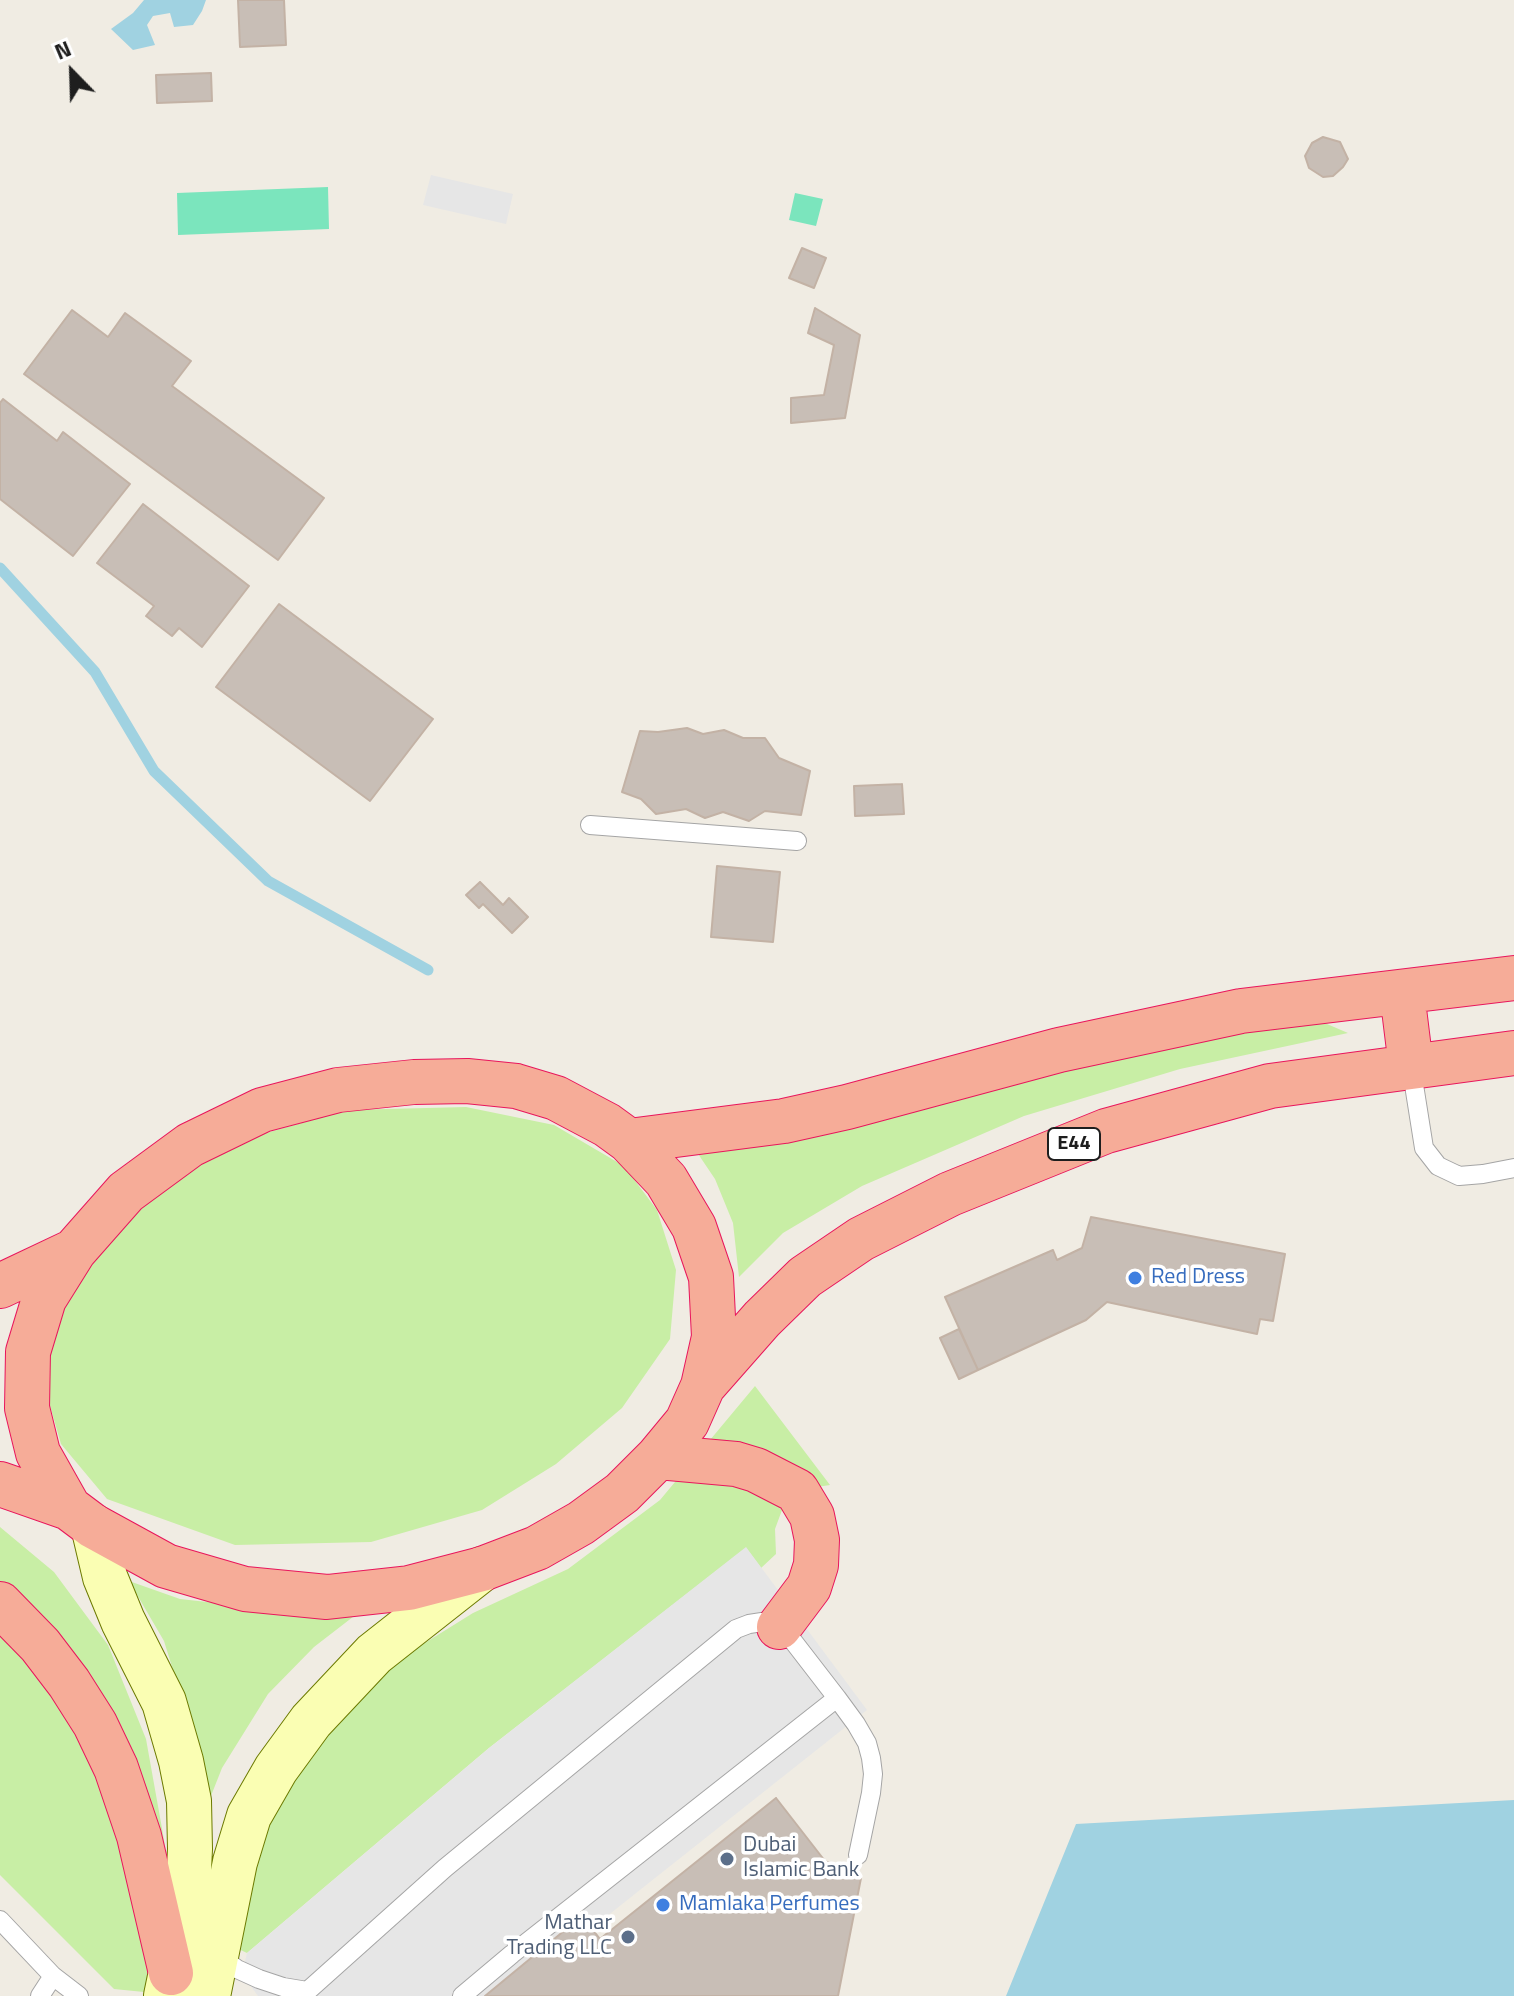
<!DOCTYPE html>
<html>
<head>
<meta charset="utf-8">
<style>
	body { margin:0 }
	#map { position:relative; width:1514px; height:1996px; overflow:hidden; background:#f0ece3; font-family:"Titillium Web",sans-serif }
	canvas { display:block }
	.north { position:absolute; left:32px; top:32px; width:80px; height:80px; -webkit-text-stroke:6px #fff; paint-order:stroke; rotate:337deg; font-size:22px; font-weight:700; line-height:32px; text-align:center; color:#1e1e1e }
	.north::after { content:''; display:block; margin:auto; width:28px; height:36px; background:#1e1e1e; clip-path:polygon(50% 0,100% 100%,50% 72%,0 100%) }
</style>
</head>
<body>
<div id="map">
<canvas width="1514" height="1996"></canvas>
<div class="north">N</div>
</div>
<script>
const ctx = document.querySelector('canvas').getContext('2d');
ctx.lineJoin = 'round';
function fillPath(path, color) {
  ctx.fillStyle = color;
  ctx.fill(path, 'evenodd');
}
function shape(rows) {
  const path = new Path2D();
  for (const r of rows) {
    path.moveTo(r[0], r[1]);
    for (let i = 2; i < r.length; i += 2) path.lineTo(r[i], r[i + 1]);
  }
  return path;
}
function trace(path, color, width, dash) {
  ctx.strokeStyle = color;
  ctx.lineWidth = width;
  ctx.lineCap = dash ? 'butt' : 'round';
  ctx.setLineDash(dash || []);
  ctx.stroke(path);
}
function label(font, color, halo, rows, align = 'center') {
  ctx.font = font + ' "Titillium Web",sans-serif';
  ctx.lineWidth = 7;
  ctx.setLineDash([]);
  ctx.textBaseline = 'middle';
  ctx.strokeStyle = halo;
  ctx.fillStyle = color;
  for (const [text, x, y, turn = 0] of rows) {
    ctx.save();
    ctx.translate(x, y);
    ctx.rotate((+turn || 0) * Math.PI / 180);
    ctx.textAlign = isNaN(turn) ? turn : align;
    if (halo) ctx.strokeText(text, 0, 0);
    ctx.fillText(text, 0, 0);
    ctx.restore();
  }
}
const grass = shape([
	[1285,1022,1327,1024,1348,1033,1180,1069,1024,1116,862,1186,783,1233,739,1277,733,1223,715,1179,690,1142],
	[466,1107,554,1125,624,1166,657,1210,676,1270,670,1339,622,1408,556,1464,482,1510,371,1542,235,1545,107,1499,61,1444,38,1364,53,1300,157,1187,245,1139,347,1110],
	[755,1386,830,1485,804,1489,785,1502,775,1529,776,1554,761,1568,746,1548,489,1748,247,1953,228,1944,261,1838,310,1744,383,1669,473,1613,568,1569,660,1500],
	[0,1527,54,1572,108,1645,146,1739,168,1862,157,1967,144,1992,114,1989,0,1875],
	[129,1581,180,1599,270,1609,371,1603,314,1647,268,1694,222,1768,203,1816,187,1715,164,1641]
]);
const pitch = shape([
	[328,187,329,229,178,235,177,193],
	[795,193,823,199,816,226,789,220]
]);
const parking = shape([
	[431,175,513,194,506,224,423,205],
	[746,1547,867,1710,592,1928,581,1916,485,1996,258,1996,242,1974,247,1953,489,1748]
]);
const water = shape([
	[144,0,206,0,202,11,193,25,174,27,170,13,153,16,147,25,155,45,133,50,111,29,133,13],
	[1514,1800,1514,1996,1006,1996,1076,1824]
]);
const stream = shape([
	[0,568,95,672,154,771,268,881,428,970]
]);
const building = shape([
	[238,0,284,0,286,45,240,47,238,0],
	[211,73,212,101,157,103,156,75,211,73],
	[1323,137,1340,142,1348,159,1343,167,1333,176,1323,177,1309,168,1305,156,1312,143,1323,137],
	[802,248,826,258,814,288,789,278,802,248],
	[815,308,860,335,845,418,791,423,791,398,824,395,834,345,808,333,815,308],
	[72,310,108,337,125,313,191,361,172,386,324,498,278,560,24,374,72,310],
	[3,399,57,441,63,432,130,484,73,556,0,499,0,403,3,399],
	[143,504,249,586,202,647,179,628,172,636,146,616,154,606,97,563,143,504],
	[279,604,433,719,370,801,216,687,279,604],
	[687,728,703,734,724,730,743,738,765,738,779,758,810,771,801,815,765,811,749,821,723,812,705,818,686,809,656,814,641,799,622,792,640,731,658,732,687,728],
	[902,784,904,814,855,816,854,786,902,784],
	[717,866,780,872,773,942,711,937,717,866],
	[480,882,503,905,509,898,528,917,512,933,483,904,479,908,466,895,480,882],
	[1091,1217,1285,1254,1273,1321,1260,1319,1257,1334,1107,1302,1086,1320,978,1370,945,1297,1053,1250,1057,1260,1082,1248,1091,1217],
	[959,1329,978,1370,959,1379,940,1338,959,1329],
	[776,1798,825,1861,861,1878,838,1996,485,1996,582,1916,600,1939,776,1798]
]);
const service = shape([
	[590,825,797,841],
	[1411,1066,1424,1148,1438,1166,1459,1176,1483,1174,1514,1168],
	[0,1920,53,1976,79,1996],
	[218,1955,237,1969,259,1979,283,1987,307,1991],
	[40,1996,53,1976],
	[302,1996,445,1868,736,1629,749,1624,762,1622,779,1627,793,1641,837,1698,856,1724,867,1743,871,1758,873,1774,871,1793,858,1855],
	[462,1996,512,1954,837,1698]
]);
const secondary = shape([
	[93,1526,105,1577,123,1621,164,1702,181,1761,189,1801,190,1849,188,1890,166,1996],
	[208,1996,235,1862,249,1816,276,1769,311,1721,374,1654,482,1569]
]);
const trunk = shape([
	[1402,993,1411,1066],
	[629,1141,784,1121,847,1107,1059,1050,1241,1011,1514,978],
	[0,1286,74,1251],
	[703,1386,714,1337,711,1277,694,1227,666,1180,629,1141,607,1125,556,1098,516,1086,467,1081,414,1082,338,1090,262,1110,190,1145,126,1192,74,1251,44,1299,28,1352,27,1408,38,1453,69,1508,93,1526,166,1566,245,1589,327,1597,409,1588,482,1569,537,1548,581,1523,622,1493,658,1457,687,1422,703,1386,762,1319,805,1277,861,1239,950,1194,1106,1131,1270,1086,1514,1053],
	[658,1457,736,1464,756,1470,797,1491,812,1516,817,1540,816,1565,809,1587,779,1627],
	[0,1484,69,1508],
	[0,1604,40,1645,69,1683,95,1724,116,1768,139,1836,171,1973]
]);
const markers = [
	[1135,1278,8,"#3f7fe0"],
	[727,1859,8,"#5c6f8a"],
	[663,1905,8,"#3f7fe0"],
	[628,1937,8,"#5c6f8a"]
];
const shields = [
	[1074,1144,52]
];
const shieldNames = [
	["E44",1074,1144]
];
const shopNames = [
	["Red Dress",1151,1278],
	["Mamlaka Perfumes",679,1905]
];
const serviceNames = [
	["Dubai",743,1846],
	["Islamic Bank",743,1871],
	["Mathar",612,1924,"right"],
	["Trading LLC",612,1949,"right"]
];
fillPath(grass, '#c8eea5');
fillPath(pitch, '#7be5bd');
fillPath(parking, '#e6e6e6');
fillPath(water, '#a0d2e1');
trace(stream, '#a0d2e1', 11);
fillPath(building, '#c8beb6');
trace(building, '#c3b2a5', 2);
trace(service, '#a5a5a5', 20);
trace(secondary, '#6c7a00', 46);
trace(trunk, '#e8165c', 46);
trace(service, '#fff', 18);
trace(secondary, '#fafeb3', 44);
trace(trunk, '#f6ac98', 44);
for (const [x, y, r, color] of markers) {
  const dot = new Path2D();
  dot.arc(x, y, r, 0, 2 * Math.PI);
  ctx.fillStyle = color;
  ctx.fill(dot);
  trace(dot, '#fff', 3);
}
for (const [x, y, w] of shields) {
  const box = new Path2D();
  box.roundRect(x - w / 2, y - 16, w, 32, 6);
  ctx.fillStyle = '#fff';
  ctx.fill(box);
  trace(box, '#1e1e1e', 2);
}
label('bold 20px', '#1e1e1e', null, shieldNames);
label('22px', '#366cbe', '#fff', shopNames, 'left');
label('22px', '#4e5e75', '#fff', serviceNames, 'left');
</script>
</body>
</html>
